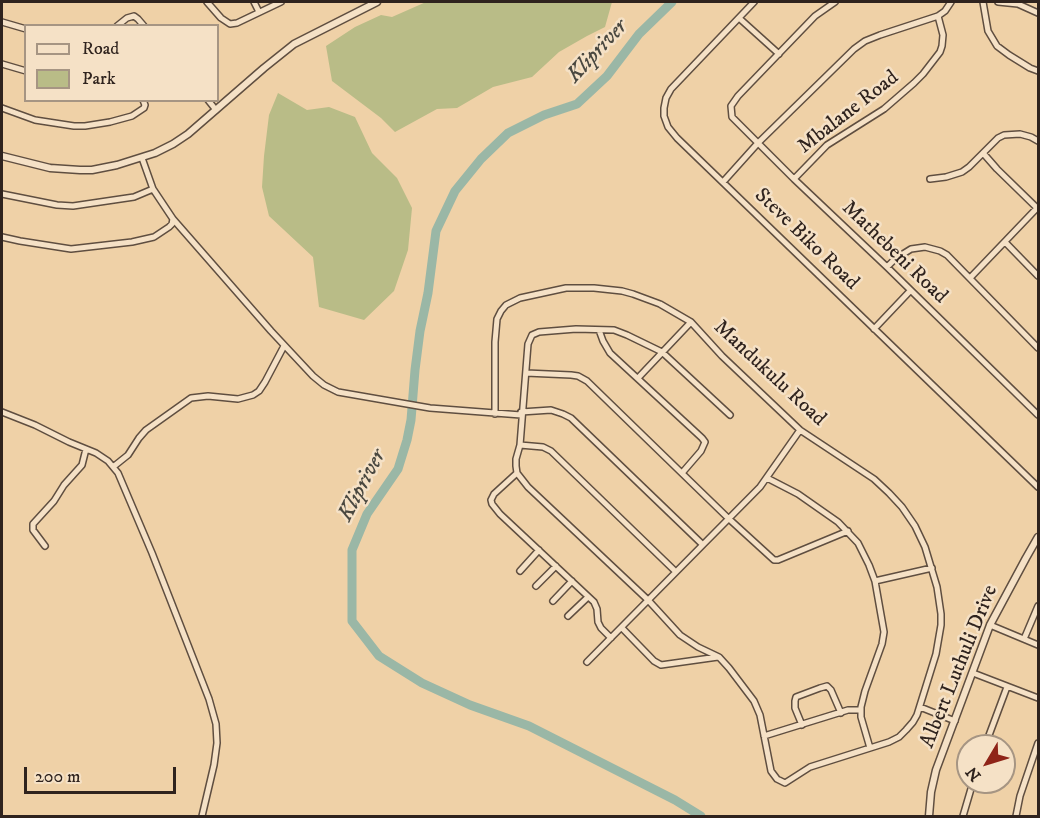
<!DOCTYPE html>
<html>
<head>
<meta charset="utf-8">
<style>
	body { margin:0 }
	#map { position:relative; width:1040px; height:818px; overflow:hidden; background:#efd1a7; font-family:"IM FELL DW Pica",serif }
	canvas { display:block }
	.frame { position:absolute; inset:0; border:3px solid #2f231e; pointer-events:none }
	.legend { position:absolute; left:24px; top:24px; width:195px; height:78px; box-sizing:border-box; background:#f5e1c6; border:2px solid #a69583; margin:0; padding:8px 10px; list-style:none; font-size:18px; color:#2f231e }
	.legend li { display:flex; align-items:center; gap:12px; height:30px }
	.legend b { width:30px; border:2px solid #a69583 }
	.north { position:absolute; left:956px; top:734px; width:60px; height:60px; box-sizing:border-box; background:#f5e1c6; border:2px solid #a69583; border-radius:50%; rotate:232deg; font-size:16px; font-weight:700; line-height:24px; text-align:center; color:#2f231e }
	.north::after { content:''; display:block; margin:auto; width:21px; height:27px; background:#8f2418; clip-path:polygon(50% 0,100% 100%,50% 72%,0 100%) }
	.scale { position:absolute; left:24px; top:767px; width:152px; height:27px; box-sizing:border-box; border:3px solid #2f231e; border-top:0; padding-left:8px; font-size:18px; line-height:21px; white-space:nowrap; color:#2f231e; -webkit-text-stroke:4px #f5e1c6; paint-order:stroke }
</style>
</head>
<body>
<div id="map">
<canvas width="1040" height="818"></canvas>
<div class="frame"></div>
<ul class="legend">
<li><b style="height:8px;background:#f5e1c6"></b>Road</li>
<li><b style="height:16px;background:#b9bc87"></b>Park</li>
</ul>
<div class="north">N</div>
<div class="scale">200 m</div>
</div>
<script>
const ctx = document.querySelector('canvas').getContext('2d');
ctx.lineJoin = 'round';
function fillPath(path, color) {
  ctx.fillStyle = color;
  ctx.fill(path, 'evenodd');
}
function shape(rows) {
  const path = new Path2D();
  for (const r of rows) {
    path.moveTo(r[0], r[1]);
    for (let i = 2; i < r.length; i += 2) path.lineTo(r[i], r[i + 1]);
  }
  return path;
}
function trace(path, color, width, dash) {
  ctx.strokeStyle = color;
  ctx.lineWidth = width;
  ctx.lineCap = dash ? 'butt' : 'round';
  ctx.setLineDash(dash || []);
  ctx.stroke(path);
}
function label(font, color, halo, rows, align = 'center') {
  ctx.font = font + ' "IM FELL DW Pica",serif';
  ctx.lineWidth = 5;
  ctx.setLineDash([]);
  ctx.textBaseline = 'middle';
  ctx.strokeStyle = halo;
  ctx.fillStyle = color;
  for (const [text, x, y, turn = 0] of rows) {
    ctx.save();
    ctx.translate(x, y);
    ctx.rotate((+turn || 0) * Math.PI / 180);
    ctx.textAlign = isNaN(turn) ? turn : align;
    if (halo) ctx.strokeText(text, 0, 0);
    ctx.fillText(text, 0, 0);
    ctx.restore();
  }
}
const green = shape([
	[426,2,612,2,605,27,587,36,559,52,532,77,493,87,457,108,437,109,395,132,381,118,332,81,326,46,355,27,381,15,392,17],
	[278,93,307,110,329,107,355,117,372,153,397,178,412,208,408,250,394,291,364,320,319,307,313,257,269,216,262,187,264,156,269,115]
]);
const river = shape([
	[672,2,639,34,607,76,577,104,544,115,508,133,481,159,455,191,436,231,428,293,420,331,415,370,411,420,407,440,398,469,367,514,352,550,352,621,379,656,422,683,470,705,529,726,675,800,701,816]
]);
const minor = shape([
	[207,2,221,18,230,24,237,23,281,2],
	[254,2,259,12],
	[754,2,671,89,666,98,664,108,664,116,668,127,677,138,1038,487],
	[835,2,815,16,738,96,731,106,732,117,794,179,887,267,1038,415],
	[983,2,988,31,997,46,1009,55,1030,68,1038,71],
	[998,2,1018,4,1038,13],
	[739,18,779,54],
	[2,22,26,29],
	[117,26,127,18,134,16,138,19,144,26],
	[2,64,26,71],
	[208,100,216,110],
	[2,108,35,120,74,126,85,126,110,122,132,116,144,108,145,105,143,100],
	[983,153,997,169,1038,209],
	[794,179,827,145,884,109,914,83,923,74,940,52,942,46,943,35,938,16],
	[930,179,946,177,962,172,969,167,998,138,1004,135,1020,134,1031,137,1038,141],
	[723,182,758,143,854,49,865,41,880,35,938,16,945,11,951,2],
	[2,194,57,205,73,206,134,197,153,189],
	[173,219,271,331,313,376,324,385,338,392,430,408,521,415],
	[2,237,20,241,71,249,132,242,154,237,169,227,172,224,173,219,153,189,142,158],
	[1005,242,1038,276],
	[887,267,895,259,911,249,925,247,940,251,947,255,1038,348],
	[970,278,1037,208],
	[874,329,910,291],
	[599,330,603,341,610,353,702,438,705,442,701,451,682,473],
	[526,373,571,375,578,376,587,381,728,518,774,560,778,560,848,531],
	[638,378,691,322],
	[2,412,35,425,69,442,96,453,108,461,118,473,152,553,209,699,216,724,217,743,214,765,202,816],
	[521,412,551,410,563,414,571,418,702,544],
	[495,414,495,342,497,319,501,311,506,305,520,298,566,288,594,288,622,291,633,294,660,304,691,322,722,356,800,430,874,479,889,493,902,507,915,526,925,547,937,587,941,614,941,625,936,654,917,715,913,722,906,730,899,737,889,742,810,767,785,783,777,779,771,771,760,715,754,701,729,668,719,657,698,647,680,635,648,600,528,487,517,473,516,466,516,459,520,445,528,344,532,335,539,332,576,329,614,330,627,335,662,352,730,415],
	[520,445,543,447,551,451,676,572],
	[113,467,128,455,139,438,146,430,191,398,208,396,238,399,253,395,259,391,265,382,284,346],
	[517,473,494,494,491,500,492,504,500,514,594,602,597,609,598,622,601,628,611,638],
	[767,478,798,494,838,522,858,543,869,565,875,581,884,632,882,644,865,691,861,707,861,717,870,748],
	[45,546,33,530,33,524,54,501,64,485,82,465,86,449],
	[520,571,539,550],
	[875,581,932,568],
	[536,586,556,566],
	[553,601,572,581],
	[568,616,588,597],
	[990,625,1038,645],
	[622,628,654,661,661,665,718,657],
	[1024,639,1038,606],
	[587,662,760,487,800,430],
	[973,673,1038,698],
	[920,707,955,721],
	[802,725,795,708,795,701,796,697,820,688,827,686,831,690,841,713],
	[764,736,848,710,860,710],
	[985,746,1007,687],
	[963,816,973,782],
	[1016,816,1020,796,1038,743]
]);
const tertiary = shape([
	[2,156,50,168,80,170,92,170,117,165,155,153,173,144,188,134,264,68,294,44,377,2],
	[929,816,931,792,936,770,990,625,1026,558,1038,537]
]);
const streetNames = [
	["Mbalane Road",849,113,-38],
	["Steve Biko Road",806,240,44],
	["Mathebeni Road",894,253,44],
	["Mandukulu Road",769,374,43],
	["Albert Luthuli Drive",960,667,-68]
];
const waterNames = [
	["Klipriver",598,52,-47],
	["Klipriver",363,486,-62]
];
fillPath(green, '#b9bc87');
trace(river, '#9ab7a6', 9);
trace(minor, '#5f4e40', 8);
trace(tertiary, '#5f4e40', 9);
trace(minor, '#f5e1c6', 5);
trace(tertiary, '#f5e1c6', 6);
label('21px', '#2f231e', '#f5e1c6', streetNames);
label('italic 22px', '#4a4840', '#f5e1c6', waterNames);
</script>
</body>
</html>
